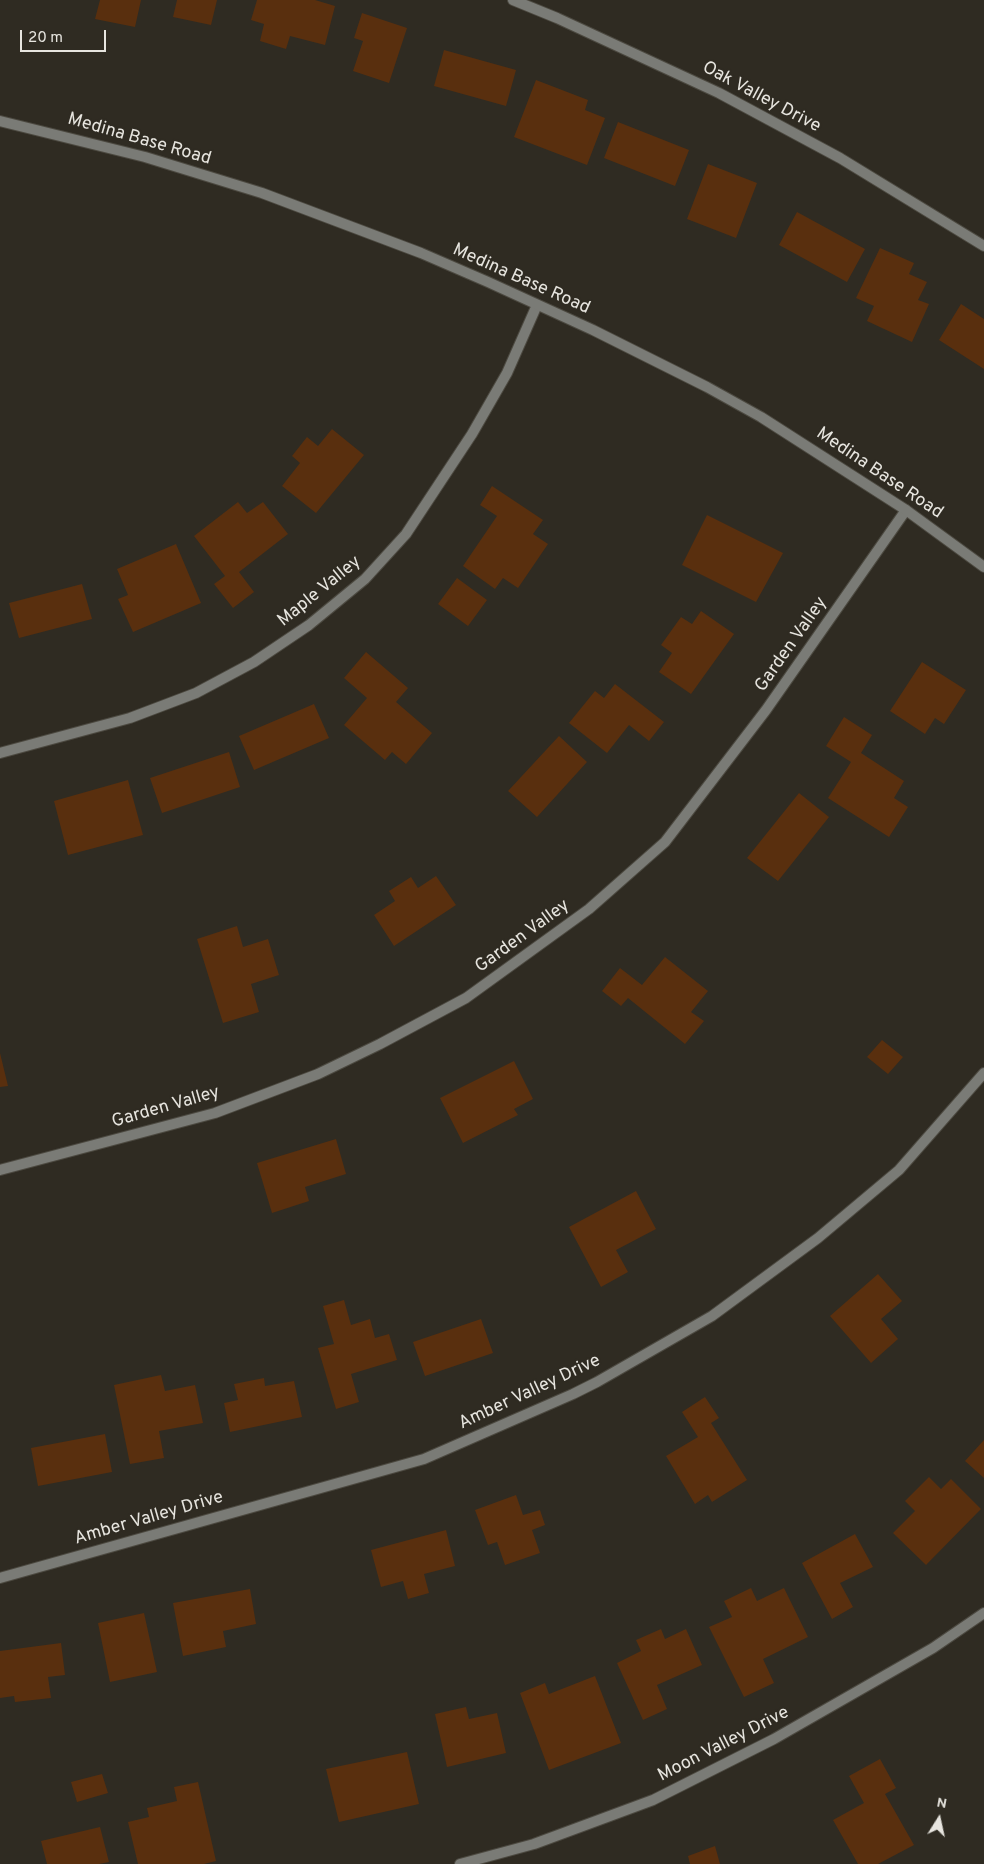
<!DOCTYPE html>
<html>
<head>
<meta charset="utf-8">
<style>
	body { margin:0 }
	#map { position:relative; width:984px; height:1864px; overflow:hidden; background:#2f2b22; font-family:Overpass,sans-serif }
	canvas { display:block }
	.north { position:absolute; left:914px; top:1794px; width:50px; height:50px; -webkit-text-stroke:4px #2f2b22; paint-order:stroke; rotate:10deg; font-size:14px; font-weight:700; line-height:20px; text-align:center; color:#e7e5df }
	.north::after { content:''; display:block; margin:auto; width:18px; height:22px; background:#e7e5df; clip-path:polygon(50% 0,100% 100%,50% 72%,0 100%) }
	.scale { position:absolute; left:20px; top:30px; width:86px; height:22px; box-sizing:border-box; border:2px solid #e7e5df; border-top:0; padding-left:6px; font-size:15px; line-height:18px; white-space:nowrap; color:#e7e5df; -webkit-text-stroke:4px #2f2b22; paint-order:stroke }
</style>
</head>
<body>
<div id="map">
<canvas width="984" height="1864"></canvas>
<div class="north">N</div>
<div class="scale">20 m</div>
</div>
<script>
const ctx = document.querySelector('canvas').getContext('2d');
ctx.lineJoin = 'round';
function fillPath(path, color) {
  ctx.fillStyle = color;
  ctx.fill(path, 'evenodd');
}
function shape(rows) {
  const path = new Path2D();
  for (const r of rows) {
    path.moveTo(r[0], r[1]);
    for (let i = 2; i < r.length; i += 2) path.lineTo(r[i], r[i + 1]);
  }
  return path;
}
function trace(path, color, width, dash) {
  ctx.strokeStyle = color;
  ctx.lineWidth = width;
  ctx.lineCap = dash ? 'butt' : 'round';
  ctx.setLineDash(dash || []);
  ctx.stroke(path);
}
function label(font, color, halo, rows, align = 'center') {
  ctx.font = font + ' Overpass,sans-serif';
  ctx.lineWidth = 4;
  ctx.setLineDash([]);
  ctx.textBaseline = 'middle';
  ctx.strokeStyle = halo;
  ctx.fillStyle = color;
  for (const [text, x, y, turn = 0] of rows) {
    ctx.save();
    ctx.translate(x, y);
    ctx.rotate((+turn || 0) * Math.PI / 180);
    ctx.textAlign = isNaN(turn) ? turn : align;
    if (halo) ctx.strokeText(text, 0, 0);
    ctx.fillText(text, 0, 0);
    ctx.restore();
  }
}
const building = shape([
	[100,0,141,0,135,27,95,19],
	[177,0,217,0,211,25,173,17],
	[257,0,315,0,335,6,325,45,290,36,286,49,260,41,264,24,251,20],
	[362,13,407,28,389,83,353,71,363,41,354,38],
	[444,50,516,70,506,106,434,86],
	[536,80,588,100,585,110,605,118,587,165,514,137],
	[618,122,689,150,675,186,604,158],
	[708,164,757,183,736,238,687,219],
	[797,212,865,249,847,282,779,245],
	[880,248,914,263,909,274,927,282,918,300,929,304,912,342,867,321,874,306,856,298],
	[961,304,984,319,984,369,939,340],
	[332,429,364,455,316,513,282,486,300,463,292,456,307,437,318,446],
	[492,486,543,520,533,534,548,544,518,588,503,578,495,589,463,566,497,516,480,505],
	[238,502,247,513,263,502,288,534,239,572,254,592,233,608,214,584,225,576,194,536],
	[707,515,783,553,756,602,682,565],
	[176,544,201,603,133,632,118,599,128,595,117,569],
	[457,578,487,600,468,626,438,604],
	[82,584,92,619,19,638,9,603],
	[701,611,734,634,691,694,659,672,672,653,661,645,681,617,692,624],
	[366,652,408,688,396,702,432,733,406,764,392,752,385,760,344,725,367,698,344,678],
	[922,662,966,690,944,724,935,718,925,734,890,711],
	[615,684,664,722,649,741,629,725,607,753,569,723,595,691,604,698],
	[314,704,329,738,254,770,239,736],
	[844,717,872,735,861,753,904,781,894,798,908,807,889,837,828,798,851,762,826,746],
	[559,736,587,762,537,817,508,791],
	[229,752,240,787,162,813,150,778],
	[128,780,143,835,68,855,54,801],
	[799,793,829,817,778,881,747,858],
	[436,876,456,905,394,946,374,915,395,901,389,891,411,877,418,888],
	[237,926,243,947,268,939,279,975,251,984,259,1012,223,1023,197,939],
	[665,957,708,991,691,1012,704,1021,685,1044,628,998,621,1006,602,991,620,968,642,985],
	[882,1040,903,1057,888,1074,867,1057],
	[0,1053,8,1086,0,1087],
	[514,1061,533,1099,514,1109,518,1115,463,1143,440,1098],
	[336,1139,346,1174,305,1187,309,1201,272,1213,257,1163],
	[636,1191,656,1229,616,1250,628,1272,601,1287,569,1227],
	[878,1274,902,1301,881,1319,898,1339,871,1363,830,1316],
	[344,1300,351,1325,370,1319,375,1338,389,1334,397,1360,351,1374,359,1402,336,1409,318,1348,334,1344,323,1306],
	[481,1319,493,1353,425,1376,413,1342],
	[161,1375,165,1391,195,1385,203,1423,159,1431,164,1458,130,1464,114,1385],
	[264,1378,265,1386,294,1381,302,1417,230,1432,224,1403,238,1400,234,1384],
	[705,1397,719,1418,711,1423,747,1480,712,1502,708,1495,695,1504,666,1456,698,1437,682,1412],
	[105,1434,112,1472,38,1486,31,1448],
	[984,1440,984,1478,965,1461],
	[929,1477,941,1489,951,1479,981,1509,926,1565,893,1533,915,1511,905,1501],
	[516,1495,523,1515,540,1510,545,1525,532,1530,540,1553,505,1565,497,1542,488,1545,475,1510],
	[446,1530,455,1566,424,1574,429,1593,408,1599,403,1581,381,1587,371,1550],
	[855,1534,873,1567,840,1583,853,1607,832,1619,802,1563],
	[751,1588,757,1601,784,1588,808,1637,763,1659,774,1683,744,1697,709,1627,732,1617,724,1601],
	[250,1589,256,1624,223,1631,226,1647,183,1656,173,1603],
	[144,1613,157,1672,110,1682,98,1623],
	[661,1629,665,1639,686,1629,702,1665,657,1685,667,1709,643,1720,617,1663,641,1651,636,1640],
	[61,1643,65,1675,48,1677,51,1698,15,1702,14,1696,0,1698,0,1651],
	[595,1676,621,1743,549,1770,520,1693,545,1683,549,1694],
	[466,1707,469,1719,497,1713,506,1753,447,1767,435,1714],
	[407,1752,419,1804,339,1822,326,1769],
	[880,1759,896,1788,885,1794,914,1845,878,1864,858,1864,833,1820,864,1803,849,1776],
	[102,1774,108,1793,77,1802,71,1782],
	[198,1782,216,1861,204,1864,138,1864,128,1822,149,1817,147,1808,177,1801,174,1787],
	[100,1827,109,1862,99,1864,47,1864,41,1841],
	[715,1846,720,1864,690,1864,688,1856]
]);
const minor = shape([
	[513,0,557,18,719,93,840,158,984,246],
	[0,753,130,718,196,693,254,662,309,625,365,579,406,534,472,434,507,373,537,305],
	[0,1170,215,1113,318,1074,380,1044,466,998,589,909,665,842,766,710,906,510],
	[0,1578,424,1459,573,1394,597,1382,712,1316,818,1238,899,1170,984,1073],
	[460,1864,534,1844,653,1800,774,1739,933,1648,984,1613]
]);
const tertiary = shape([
	[0,121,145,157,262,193,421,253,488,282,593,330,707,387,761,417,906,510,984,567]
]);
const streetNames = [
	["Oak Valley Drive",761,98,28],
	["Medina Base Road",139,140,16],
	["Medina Base Road",521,280,24],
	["Medina Base Road",879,474,34],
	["Maple Valley",320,592,-39],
	["Garden Valley",792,645,-55],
	["Garden Valley",523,937,-36],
	["Garden Valley",166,1108,-16],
	["Amber Valley Drive",530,1393,-25],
	["Amber Valley Drive",149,1519,-16],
	["Moon Valley Drive",724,1745,-27]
];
fillPath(building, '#592f0e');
trace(minor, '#4c4940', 12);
trace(tertiary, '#4c4940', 12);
trace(minor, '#7a7b76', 10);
trace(tertiary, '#7a7b76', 10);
label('18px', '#e7e5df', '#2f2b22', streetNames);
</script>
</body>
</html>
